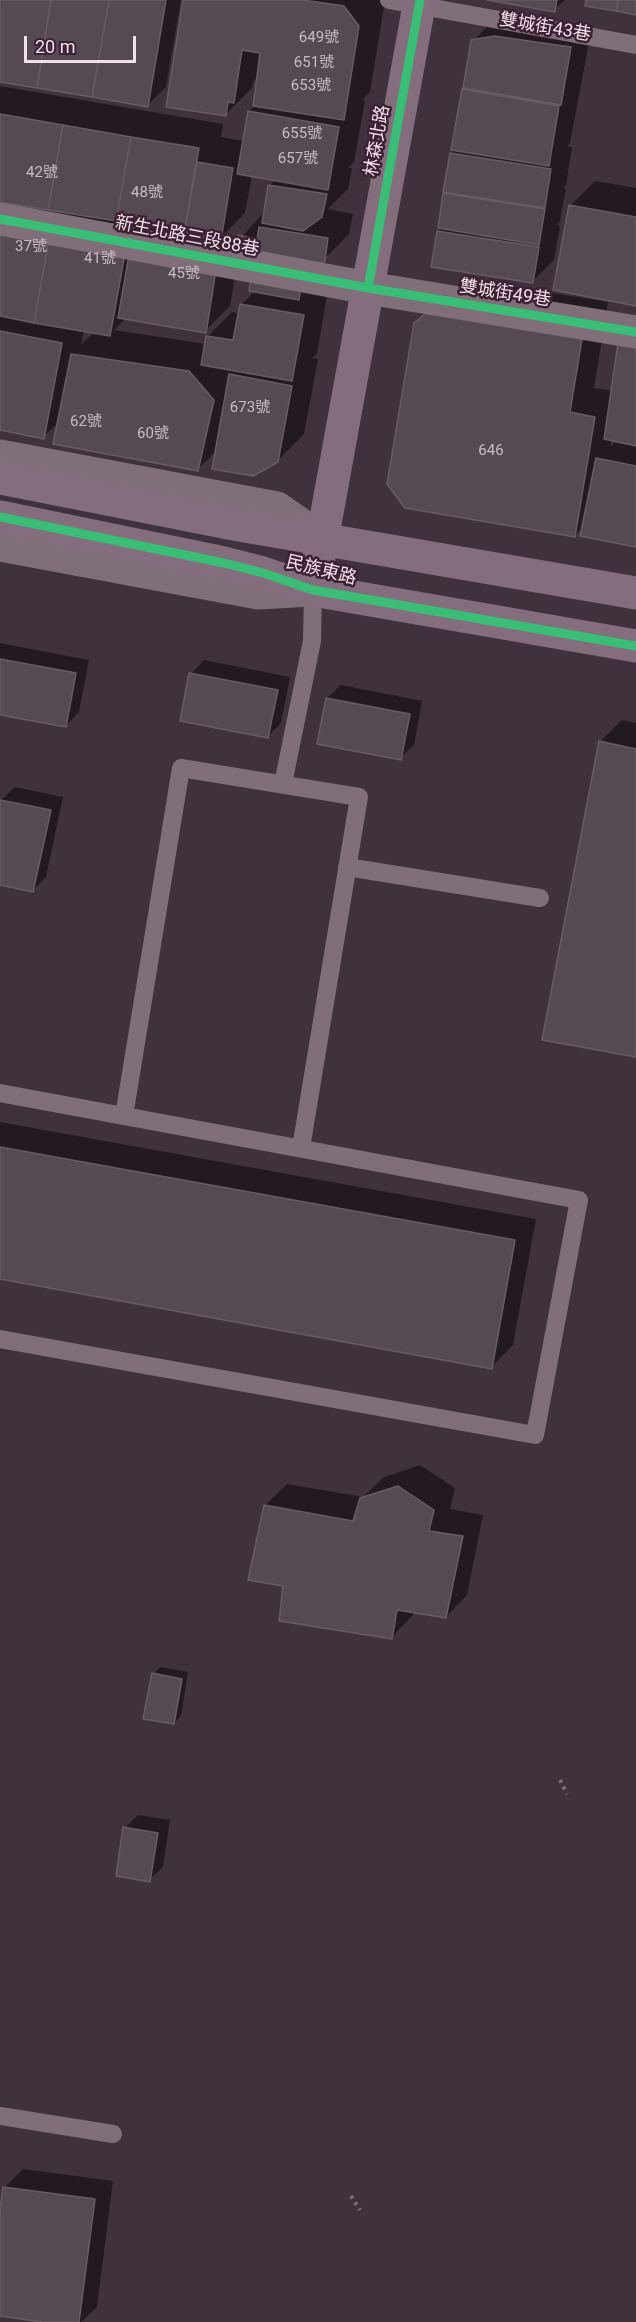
<!DOCTYPE html>
<html>
<head>
<meta charset="utf-8">
<style>
	body { margin:0 }
	#map { position:relative; width:636px; height:2322px; overflow:hidden; background:#40323c; font-family:Roboto,sans-serif }
	canvas { display:block }
	.scale { position:absolute; left:24px; top:36px; width:112px; height:27px; box-sizing:border-box; border:3px solid #f1e0ea; border-top:0; padding-left:8px; font-size:18px; line-height:21px; white-space:nowrap; color:#f1e0ea; -webkit-text-stroke:4px #3c2233; paint-order:stroke }
</style>
</head>
<body>
<div id="map">
<canvas width="636" height="2322"></canvas>
<div class="scale">20 m</div>
</div>
<script>
const ctx = document.querySelector('canvas').getContext('2d');
ctx.lineJoin = 'round';
function fillPath(path, color) {
  ctx.fillStyle = color;
  ctx.fill(path, 'evenodd');
}
function shape(rows) {
  const path = new Path2D();
  for (const r of rows) {
    path.moveTo(r[0], r[1]);
    for (let i = 2; i < r.length; i += 2) path.lineTo(r[i], r[i + 1]);
  }
  return path;
}
function trace(path, color, width, dash) {
  ctx.strokeStyle = color;
  ctx.lineWidth = width;
  ctx.lineCap = dash ? 'butt' : 'round';
  ctx.setLineDash(dash || []);
  ctx.stroke(path);
}
function label(font, color, halo, rows, align = 'center') {
  ctx.font = font + ' Roboto,"Noto Sans TC",sans-serif';
  ctx.lineWidth = 5;
  ctx.setLineDash([]);
  ctx.textBaseline = 'middle';
  ctx.strokeStyle = halo;
  ctx.fillStyle = color;
  for (const [text, x, y, turn = 0] of rows) {
    ctx.save();
    ctx.translate(x, y);
    ctx.rotate((+turn || 0) * Math.PI / 180);
    ctx.textAlign = isNaN(turn) ? turn : align;
    if (halo) ctx.strokeText(text, 0, 0);
    ctx.fillText(text, 0, 0);
    ctx.restore();
  }
}
const shadow = shape([
	[0,0,181,0,166,87,148,105,0,80],
	[185,0,385,0,370,92,362,100,365,101,354,162,348,168,352,168,348,189,328,209,353,214,349,234,324,259,305,271,328,290,317,354,312,358,318,359,304,434,277,461,217,450,198,469,59,422,43,437,0,429,0,86,223,124,221,137,244,141,249,111,256,105,259,76,253,82,252,88,225,115],
	[252,175,276,179,269,186,265,211,240,239,222,236,245,213],
	[238,259,252,277,255,291,241,305,240,313,232,312,207,337,206,344,114,330,126,318,205,331,230,306],
	[84,330,94,332,81,345],
	[496,0,565,0,554,10],
	[517,15,592,26,570,143,567,147,572,147,566,185,563,188,566,188,560,221,557,225,560,226,554,260,533,281,438,232,442,228,451,153,455,149,473,41,495,19],
	[595,181,636,188,636,304,570,206],
	[465,279,608,302,594,388,613,391,636,322,636,545,584,526,575,535,441,298],
	[612,439,617,440,610,447],
	[0,643,89,660,79,712,66,726,0,713],
	[204,660,290,677,281,723,268,736,191,674],
	[341,685,422,701,414,745,400,758,327,698],
	[622,720,636,723,636,1056,600,742],
	[15,787,63,797,46,877,33,890,0,884,0,807,1,800],
	[0,1122,536,1219,513,1345,491,1367,0,1278],
	[420,1465,455,1488,450,1509,483,1515,467,1595,446,1617,414,1611,413,1615,392,1637,285,1585,265,1505,287,1484,363,1497,384,1477],
	[160,1667,188,1672,181,1716,174,1723,153,1674],
	[138,1815,170,1820,163,1867,149,1880,125,1828],
	[23,2169,113,2181,97,2307,81,2322,54,2322,0,2315,0,2222,4,2188]
]);
const building = shape([
	[0,0,51,0,37,88,0,82,0,0],
	[51,0,109,0,92,97,37,88,51,0],
	[109,0,166,0,148,107,92,97,109,0],
	[183,0,303,0,344,6,359,26,344,120,253,106,260,53,242,50,234,103,228,102,226,116,166,107,183,0],
	[487,0,557,0,555,12,487,0],
	[586,0,618,0,616,11,585,6,586,0],
	[618,0,636,0,636,15,616,11,618,0],
	[494,36,571,47,561,105,463,88,471,40,494,36],
	[462,89,559,106,549,166,451,150,462,89],
	[248,111,339,127,328,190,237,174,248,111],
	[0,114,63,125,48,210,0,202,0,114],
	[63,125,131,137,116,221,48,210,63,125],
	[131,137,199,148,184,233,116,221,131,137],
	[450,153,551,169,545,208,443,192,450,153],
	[197,162,233,168,221,240,184,234,197,162],
	[268,185,327,194,322,217,303,231,262,223,268,185],
	[443,193,545,209,539,245,438,228,443,193],
	[569,205,636,217,636,306,553,290,569,205],
	[0,224,50,233,34,323,0,316,0,224],
	[259,227,328,238,325,261,307,272,235,260,238,235,257,239,259,227],
	[437,231,539,247,533,283,431,267,437,231],
	[50,233,126,248,110,336,34,323,50,233],
	[130,249,217,264,206,333,118,318,130,249],
	[251,277,301,286,299,300,249,291,251,277],
	[439,303,584,327,570,412,595,417,575,537,405,508,387,484,414,323,439,303],
	[240,304,304,315,292,381,201,365,206,336,233,340,240,304],
	[0,331,62,343,44,439,0,430,0,331],
	[619,336,636,339,636,446,604,439,619,336],
	[71,354,189,371,214,400,198,471,53,444,71,354],
	[229,374,292,386,278,462,253,476,212,469,229,374],
	[596,458,636,466,636,547,580,536,596,458],
	[0,659,76,673,66,727,0,715,0,659],
	[189,673,278,690,268,738,180,721,189,673],
	[326,698,410,714,401,760,317,744,326,698],
	[599,741,636,749,636,1057,542,1040,599,741],
	[0,800,51,810,33,892,0,885,0,800],
	[0,1147,515,1240,492,1369,0,1279,0,1147],
	[398,1486,434,1510,429,1531,463,1536,446,1618,397,1610,392,1639,279,1621,283,1586,248,1580,264,1505,353,1521,360,1498,398,1486],
	[152,1673,182,1679,174,1724,143,1719,152,1673],
	[123,1827,158,1833,150,1882,116,1876,123,1827],
	[3,2187,95,2199,79,2322,42,2322,0,2316,0,2211,3,2187]
]);
const path = shape([
	[560,1780,567,1794],
	[351,2196,360,2210]
]);
const lane = shape([
	[389,0,636,45],
	[283,784,312,641,313,590],
	[347,867,540,898],
	[0,1093,579,1200,535,1435,0,1339],
	[124,1116,181,768,359,797,301,1148],
	[0,2116,113,2134]
]);
const street = shape([
	[0,219,368,288,636,332],
	[0,456,277,508,323,540],
	[0,545,258,593,312,590]
]);
const secondary = shape([
	[0,478,239,525,636,593],
	[0,517,224,563,263,573,313,590,636,646],
	[313,590,420,0]
]);
const cycleway = shape([
	[0,219,368,288,636,332],
	[368,288,420,0],
	[0,517,224,563,263,573,313,590,636,646]
]);
const numberNames = [
	["649號",319,38],
	["651號",314,63],
	["653號",311,86],
	["655號",302,134],
	["657號",298,159],
	["42號",42,173],
	["48號",147,193],
	["37號",31,247],
	["41號",100,259],
	["45號",184,274],
	["673號",250,408],
	["62號",86,422],
	["60號",153,434],
	["646",491,451]
];
const streetNames = [
	["雙城街43巷",545,28,10],
	["林森北路",378,141,-80],
	["新生北路三段88巷",187,237,11],
	["雙城街49巷",505,294,9],
	["民族東路",321,571,14]
];
fillPath(shadow, '#0007');
fillPath(building, '#554952');
trace(building, '#685c64', 1.5);
trace(path, '#7c6e78', 4, [3, 4.5]);
trace(lane, '#806e79', 18);
trace(street, '#806e79', 33);
trace(secondary, '#846e7d', 33);
trace(cycleway, '#3abd76', 9);
label('15px', '#cabac4', null, numberNames);
label('18px', '#f1e0ea', '#3c2233', streetNames);
</script>
</body>
</html>
